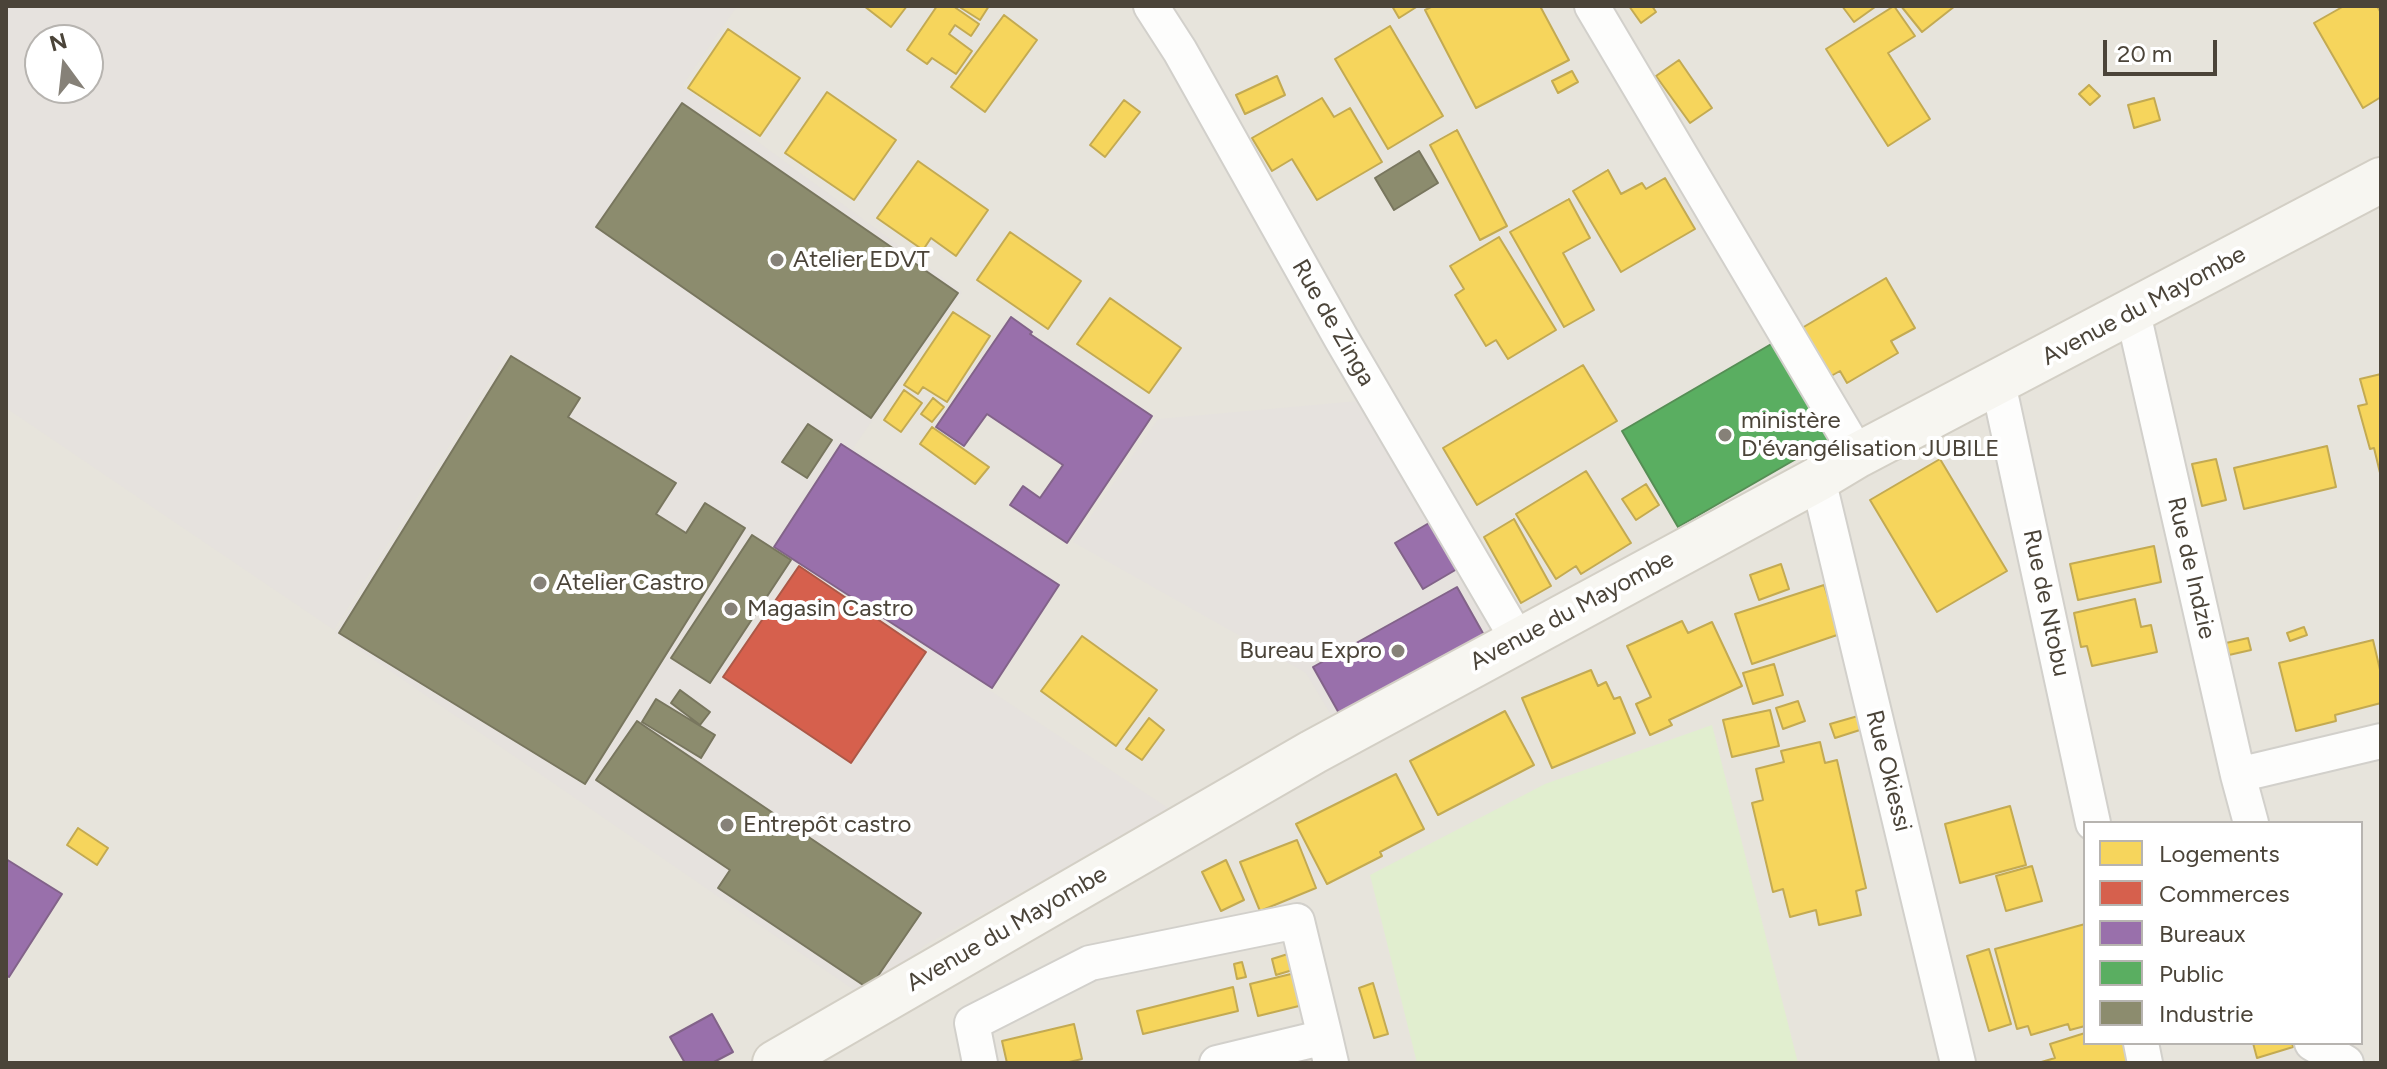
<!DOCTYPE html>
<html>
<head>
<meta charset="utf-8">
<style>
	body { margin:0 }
	#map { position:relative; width:2387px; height:1069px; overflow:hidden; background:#f4f2ee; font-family:Figtree,sans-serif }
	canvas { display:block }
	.frame { position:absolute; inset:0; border:8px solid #4b4439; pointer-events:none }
	.legend { position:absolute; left:2083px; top:821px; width:280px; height:224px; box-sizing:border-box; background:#fff; border:2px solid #b7b4b0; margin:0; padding:10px 14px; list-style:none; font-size:24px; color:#4b4439 }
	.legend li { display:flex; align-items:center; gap:16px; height:40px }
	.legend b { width:40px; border:2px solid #b7b4b0 }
	.north { position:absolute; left:24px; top:24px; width:80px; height:80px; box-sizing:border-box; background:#fff; border:2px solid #b7b4b0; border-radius:50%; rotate:345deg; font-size:22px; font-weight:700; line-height:32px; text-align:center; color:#4b4439 }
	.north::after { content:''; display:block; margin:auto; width:28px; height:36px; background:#868178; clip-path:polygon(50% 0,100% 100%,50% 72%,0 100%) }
	.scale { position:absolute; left:2103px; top:40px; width:114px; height:36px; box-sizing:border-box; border:4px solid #4b4439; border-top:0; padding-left:10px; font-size:24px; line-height:28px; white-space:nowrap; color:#4b4439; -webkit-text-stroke:6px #fff; paint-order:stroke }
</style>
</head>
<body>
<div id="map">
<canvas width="2387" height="1069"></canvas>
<div class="frame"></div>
<ul class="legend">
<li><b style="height:22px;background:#f6d55c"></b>Logements</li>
<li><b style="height:22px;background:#d6604d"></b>Commerces</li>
<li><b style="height:22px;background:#9970ab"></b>Bureaux</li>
<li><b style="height:22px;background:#5aae61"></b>Public</li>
<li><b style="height:22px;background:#8c8c6e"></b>Industrie</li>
</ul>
<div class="north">N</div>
<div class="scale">20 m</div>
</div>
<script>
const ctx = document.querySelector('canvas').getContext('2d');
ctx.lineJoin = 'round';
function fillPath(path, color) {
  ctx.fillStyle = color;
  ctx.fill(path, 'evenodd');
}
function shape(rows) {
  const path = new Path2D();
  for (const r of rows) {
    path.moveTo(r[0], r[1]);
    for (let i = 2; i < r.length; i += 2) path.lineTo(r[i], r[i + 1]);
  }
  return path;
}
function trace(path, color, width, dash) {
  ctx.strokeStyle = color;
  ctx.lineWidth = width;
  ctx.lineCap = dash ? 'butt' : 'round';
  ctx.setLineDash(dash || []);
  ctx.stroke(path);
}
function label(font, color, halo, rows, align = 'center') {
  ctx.font = font + ' Figtree,sans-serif';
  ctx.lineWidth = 8;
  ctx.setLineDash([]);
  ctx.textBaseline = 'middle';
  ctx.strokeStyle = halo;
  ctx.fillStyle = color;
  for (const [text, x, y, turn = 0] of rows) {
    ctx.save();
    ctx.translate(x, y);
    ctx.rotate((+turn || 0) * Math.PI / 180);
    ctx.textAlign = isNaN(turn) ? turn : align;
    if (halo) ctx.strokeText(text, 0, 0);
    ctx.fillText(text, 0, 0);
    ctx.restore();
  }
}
const residential = shape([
	[6,6,2381,6,2381,1063,6,1063],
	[40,40,88,40,88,88,40,88],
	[2085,823,2361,823,2361,1043,2085,1043]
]);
const industrial = shape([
	[6,6,737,6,682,86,962,292,853,448,1061,584,991,690,983,686,1171,810,925,945,872,992,857,992,335,633,512,351,582,397,573,415,584,399,582,396,510,349,334,630,6,408],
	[40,40,88,40,88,88,40,88],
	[1358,401,1498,629,1336,723,1306,673,1073,542,1158,419]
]);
const green = shape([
	[1712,725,1798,1063,1417,1063,1370,875,1545,784]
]);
const homes = shape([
	[864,6,907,6,891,27,864,6],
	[937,6,953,6,979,24,971,36,955,25,949,34,972,51,956,74,932,58,927,64,907,50,937,6],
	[958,6,989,6,980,20,958,6],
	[1392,6,1418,6,1399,18,1392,6],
	[1433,6,1540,6,1569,60,1476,108,1425,10,1433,6],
	[1629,6,1652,6,1656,12,1641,23,1629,6],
	[1842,6,1874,6,1875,7,1854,22,1842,6],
	[1894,6,1915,36,1888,53,1930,119,1888,146,1826,49,1894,6],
	[1901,6,1955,6,1922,32,1901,6],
	[2344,6,2377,6,2381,13,2381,97,2363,108,2314,23,2344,6],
	[1004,15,1037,40,985,112,951,87,1004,15],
	[1390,26,1443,116,1388,149,1335,59,1390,26],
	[728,29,800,78,760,136,688,88,728,29],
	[1679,60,1712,108,1690,123,1656,76,1679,60],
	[1572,71,1578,82,1558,93,1552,81,1572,71],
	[1277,76,1285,95,1245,114,1236,95,1277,76],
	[2089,85,2100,96,2090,105,2079,94,2089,85],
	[827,92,896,140,854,200,785,153,827,92],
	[1322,98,1334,117,1350,108,1382,162,1317,200,1292,159,1272,171,1252,138,1322,98],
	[2154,98,2160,120,2134,128,2128,105,2154,98],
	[1124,100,1140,112,1105,157,1090,145,1124,100],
	[1457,130,1507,226,1480,240,1430,145,1457,130],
	[918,161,988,210,956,256,931,238,923,250,877,218,918,161],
	[1608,170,1621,194,1642,183,1646,189,1665,178,1695,229,1621,272,1573,191,1608,170],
	[1569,199,1590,238,1563,253,1594,310,1564,327,1510,232,1569,199],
	[1010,232,1081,281,1048,329,977,280,1010,232],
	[1499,237,1556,330,1508,359,1496,340,1486,346,1455,295,1464,289,1450,266,1499,237],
	[1886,278,1915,328,1891,341,1898,353,1847,383,1840,371,1831,376,1802,328,1886,278],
	[1110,298,1181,348,1149,393,1077,344,1110,298],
	[953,312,990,336,947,402,923,387,918,394,904,385,953,312],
	[1583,365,1617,421,1477,505,1443,448,1583,365],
	[2381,374,2381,477,2374,448,2370,449,2358,406,2367,404,2360,379,2381,374],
	[904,390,922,403,901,432,884,420,904,390],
	[933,398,944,407,932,422,921,414,933,398],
	[932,427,989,467,975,484,920,444,932,427],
	[2327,446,2336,487,2244,509,2234,468,2327,446],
	[1940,459,2007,571,1937,612,1870,500,1940,459],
	[2216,459,2226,500,2202,506,2192,464,2216,459],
	[1586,471,1631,543,1581,574,1576,566,1556,579,1516,514,1586,471],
	[1646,484,1659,505,1636,520,1622,499,1646,484],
	[1514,519,1551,586,1521,603,1484,537,1514,519],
	[2154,546,2161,582,2078,600,2070,564,2154,546],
	[1781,564,1789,589,1759,600,1750,575,1781,564],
	[1824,585,1840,634,1752,664,1735,614,1824,585],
	[2135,599,2141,627,2151,625,2157,652,2092,666,2087,646,2081,647,2074,613,2135,599],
	[1682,621,1688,633,1712,622,1742,686,1669,720,1672,725,1650,735,1636,704,1651,697,1627,646,1682,621],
	[2304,627,2307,635,2290,641,2287,633,2304,627],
	[1082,636,1157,690,1116,746,1041,691,1082,636],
	[2248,638,2251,650,2229,655,2226,643,2248,638],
	[2373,640,2381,674,2381,703,2335,715,2336,721,2296,731,2279,663,2373,640],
	[1774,664,1783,695,1753,704,1743,673,1774,664],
	[1591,670,1598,686,1606,682,1614,699,1620,697,1635,733,1552,768,1522,698,1591,670],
	[1798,701,1805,721,1783,729,1776,708,1798,701],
	[1770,710,1779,746,1732,757,1723,720,1770,710],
	[1505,711,1534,765,1438,815,1410,761,1505,711],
	[1858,716,1863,729,1835,738,1830,724,1858,716],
	[1149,718,1164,730,1142,760,1126,749,1149,718],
	[1820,742,1825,763,1837,760,1866,888,1856,891,1861,915,1819,925,1816,910,1790,917,1783,889,1773,892,1752,803,1763,800,1756,769,1784,762,1781,751,1820,742],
	[1396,774,1424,829,1380,852,1382,856,1327,884,1296,824,1396,774],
	[2010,806,2026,865,1960,883,1945,824,2010,806],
	[78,828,108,848,97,865,67,845,78,828],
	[1297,840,1316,888,1260,911,1240,862,1297,840],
	[1226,860,1244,900,1221,911,1202,872,1226,860],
	[2032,866,2042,901,2006,911,1996,876,2032,866],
	[2085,924,2085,1026,2070,1030,2068,1024,2031,1035,2028,1026,2017,1029,1995,949,2085,924],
	[1989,949,2011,1024,1989,1031,1967,956,1989,949],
	[1291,953,1296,969,1276,975,1272,959,1291,953],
	[1242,962,1246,977,1237,979,1234,964,1242,962],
	[1295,973,1303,1005,1258,1016,1250,984,1295,973],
	[1373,983,1388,1034,1374,1038,1359,988,1373,983],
	[1233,987,1238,1011,1143,1034,1137,1011,1233,987],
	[1074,1024,1082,1059,1065,1063,1007,1063,1002,1041,1074,1024],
	[2085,1033,2085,1043,2125,1043,2132,1063,2038,1063,2055,1058,2050,1044,2085,1033],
	[2253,1043,2292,1043,2293,1047,2257,1058,2253,1043]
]);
const shops = shape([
	[799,566,926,652,851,763,723,677,799,566]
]);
const offices = shape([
	[1011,317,1032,332,1030,334,1152,416,1067,543,1010,505,1023,486,1040,498,1063,465,987,414,964,446,936,427,1011,317],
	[841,444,1059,585,992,688,774,547,841,444],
	[1429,523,1457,569,1423,589,1395,543,1429,523],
	[1457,587,1484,635,1340,715,1313,667,1457,587],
	[6,859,62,894,9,977,6,975,6,859],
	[712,1014,733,1052,712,1063,685,1063,670,1037,712,1014]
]);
const public = shape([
	[1773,343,1829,440,1678,527,1622,431,1773,343]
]);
const industry = shape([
	[682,103,958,293,871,418,596,227,682,103],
	[1419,151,1438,183,1394,210,1375,178,1419,151],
	[511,356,580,398,568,417,676,483,656,514,686,533,705,503,745,528,585,784,339,633,511,356],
	[808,424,832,440,807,478,782,462,808,424],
	[752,535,791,560,710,683,671,658,752,535],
	[680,690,710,712,700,725,671,703,680,690],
	[656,699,715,735,701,758,642,722,656,699],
	[637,721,921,913,869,989,718,888,730,870,596,780,637,721]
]);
const street = shape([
	[1151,6,1180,51,1341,338,1518,640],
	[1592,6,1858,455],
	[2133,313,2238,775,2251,823],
	[1998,383,2093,823],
	[1818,479,1958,1063],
	[2238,775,2381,741],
	[2141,1043,2145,1063],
	[2312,1043,2346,1063],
	[980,1063,972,1023,1090,963,1297,921,1325,1037],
	[1217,1063,1325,1037,1331,1063]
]);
const secondary = shape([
	[775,1063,1313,752,1818,479,1858,455,2381,180]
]);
const markers = [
	[777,260,8,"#868178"],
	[1725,435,8,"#868178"],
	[540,583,8,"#868178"],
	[731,609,8,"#868178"],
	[1398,651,8,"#868178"],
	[727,825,8,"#868178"]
];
const poiNames = [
	["Atelier EDVT",793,260],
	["ministère",1741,421],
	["D'évangélisation JUBILE",1741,449],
	["Atelier Castro",556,583],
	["Magasin Castro",747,609],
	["Bureau Expro",1382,651,"right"],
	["Entrepôt castro",743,825]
];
const streetNames = [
	["Avenue du Mayombe",2144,306,-28],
	["Rue de Zinga",1333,323,60],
	["Rue de Indzie",2191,568,77],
	["Rue de Ntobu",2046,603,78],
	["Avenue du Mayombe",1572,611,-28],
	["Rue Okiessi",1888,771,76],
	["Avenue du Mayombe",1007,929,-30]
];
fillPath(residential, '#e7e4dc');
fillPath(industrial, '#e6e2de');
fillPath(green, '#e1eecf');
fillPath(homes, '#f6d55c');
trace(homes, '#c3aa52', 2);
fillPath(shops, '#d6604d');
trace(shops, '#ac5847', 2);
fillPath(offices, '#9970ab');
trace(offices, '#826389', 2);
fillPath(public, '#5aae61');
trace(public, '#568e55', 2);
fillPath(industry, '#8c8c6e');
trace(industry, '#78765e', 2);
trace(street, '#d2d0cb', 38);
trace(secondary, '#d3cfc5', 48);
trace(street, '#fdfdfc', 34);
trace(secondary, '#f7f6f1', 44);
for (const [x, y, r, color] of markers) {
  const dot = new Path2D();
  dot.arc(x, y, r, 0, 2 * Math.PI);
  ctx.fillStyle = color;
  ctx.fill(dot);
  trace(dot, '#fff', 3);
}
label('24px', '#4b4439', '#fff', poiNames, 'left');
label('24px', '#4b4439', '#fff', streetNames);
</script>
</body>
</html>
